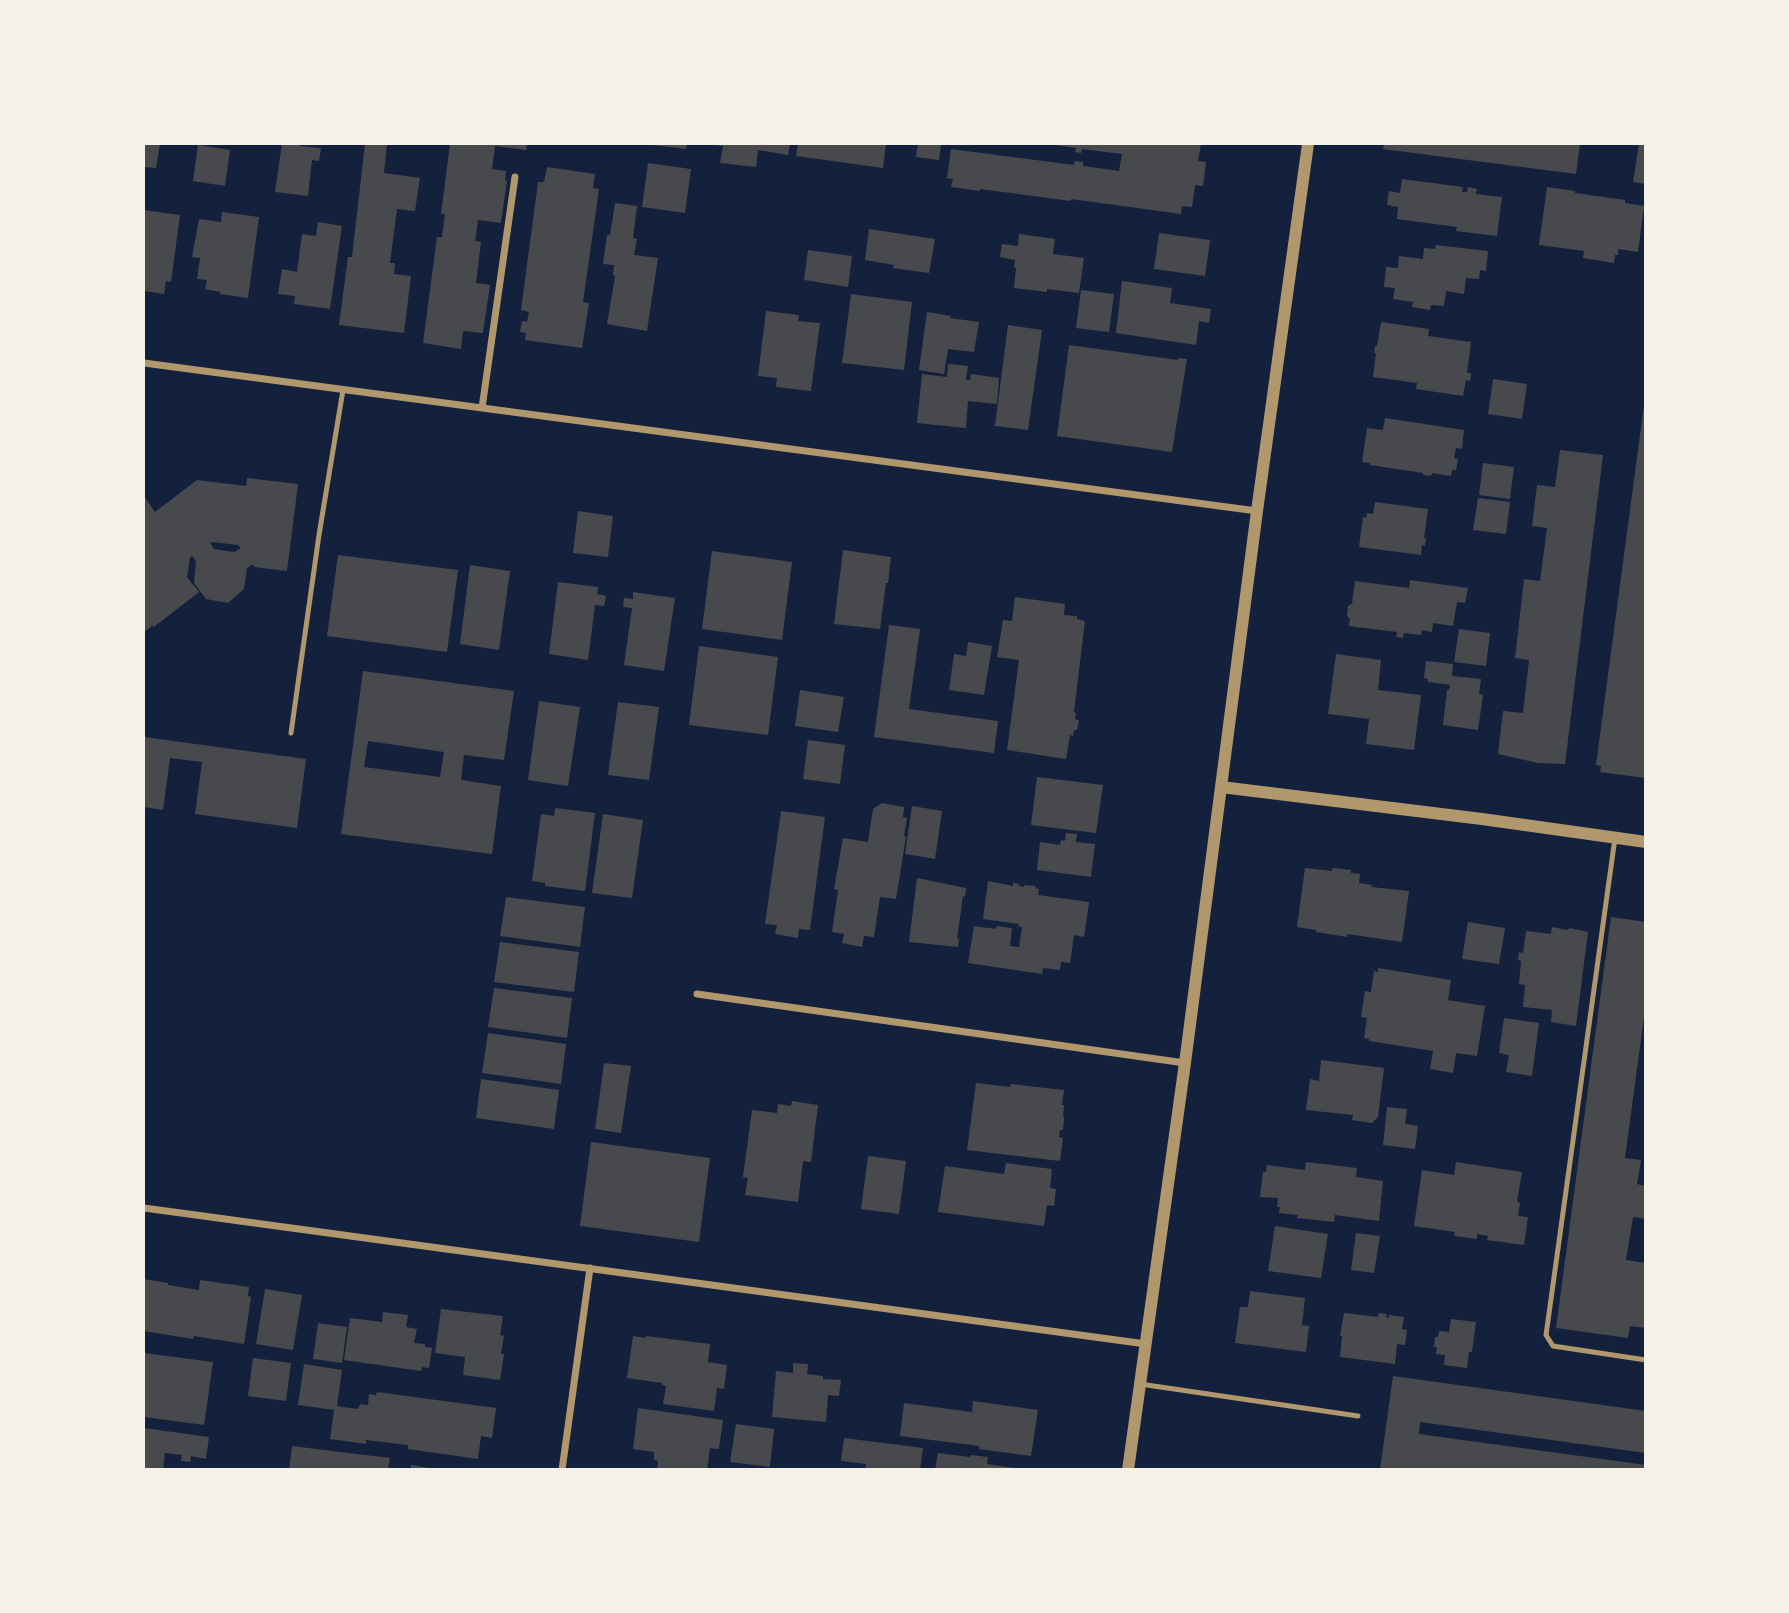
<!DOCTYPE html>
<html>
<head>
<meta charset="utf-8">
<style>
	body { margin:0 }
	#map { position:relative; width:1789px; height:1613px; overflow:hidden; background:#14213d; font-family:Commissioner,sans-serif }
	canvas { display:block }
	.frame { position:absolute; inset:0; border:145px solid #f6f1e7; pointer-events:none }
</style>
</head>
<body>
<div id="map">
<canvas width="1789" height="1613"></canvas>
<div class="frame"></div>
</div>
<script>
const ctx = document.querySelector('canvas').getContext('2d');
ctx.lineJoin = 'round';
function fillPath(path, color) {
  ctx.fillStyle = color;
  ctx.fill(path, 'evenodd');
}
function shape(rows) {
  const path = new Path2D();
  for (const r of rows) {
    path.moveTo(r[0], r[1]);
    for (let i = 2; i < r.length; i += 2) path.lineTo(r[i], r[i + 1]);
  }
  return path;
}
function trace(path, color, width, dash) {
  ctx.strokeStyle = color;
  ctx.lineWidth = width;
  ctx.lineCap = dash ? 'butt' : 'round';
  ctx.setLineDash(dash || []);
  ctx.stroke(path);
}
const building = shape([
	[144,144,160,144,156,168,144,167],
	[282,144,300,144,300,146,321,148,319,161,312,160,308,196,275,192],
	[365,144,387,144,384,173,420,178,415,211,397,209,390,263,395,263,394,274,411,276,404,333,339,325,348,257,352,257],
	[450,144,527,144,526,150,495,146,492,169,506,171,505,180,507,181,501,223,478,220,475,241,481,242,476,283,490,285,483,333,463,331,461,349,423,343,437,237,442,237,445,214,441,214],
	[653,144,687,144,686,149,653,145],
	[716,144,790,144,788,155,758,150,756,167,720,163,723,146,716,145],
	[798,144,886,144,883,168,796,156],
	[918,144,941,144,939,160,916,157],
	[1056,144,1201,144,1198,161,1206,162,1203,186,1195,185,1192,207,1182,206,1181,214,1071,199,1071,201,980,189,980,191,951,187,953,179,947,178,951,149,1074,165,1075,161,1083,162,1083,166,1119,171,1122,154,1082,149,1081,153,1075,152,1076,148,1056,145],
	[1384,144,1580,144,1576,174,1383,149],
	[1639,144,1646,144,1646,184,1633,182],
	[198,145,230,150,225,186,193,181],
	[648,163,691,169,685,213,642,207],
	[547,167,595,174,593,188,599,189,583,302,589,303,582,348,525,340,526,333,520,332,522,321,527,322,529,312,521,310,538,182,544,182],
	[1402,179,1463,187,1462,192,1467,192,1468,187,1477,189,1476,194,1502,197,1497,236,1456,231,1457,227,1397,219,1398,207,1387,205,1389,191,1400,193],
	[1547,187,1575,191,1575,193,1625,200,1625,203,1644,206,1638,252,1618,249,1618,255,1615,255,1614,263,1583,258,1584,251,1539,245],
	[615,203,637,206,633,238,637,239,634,255,658,258,647,331,607,324,615,276,613,275,614,265,603,264,607,235,610,235],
	[144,210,180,215,171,282,166,281,164,294,144,291],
	[222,212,259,217,248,298,220,294,220,292,205,289,207,280,197,279,200,258,192,257,199,219,221,222],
	[318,222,342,226,330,309,294,304,295,296,278,294,282,269,297,272,302,234,316,236],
	[869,229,935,239,929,273,893,268,894,265,865,260],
	[1159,233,1210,240,1205,276,1154,269],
	[1019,234,1055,239,1053,254,1084,258,1079,293,1047,289,1047,292,1014,288,1016,268,1014,267,1015,260,1000,257,1002,244,1018,246],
	[1436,245,1488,251,1486,271,1480,270,1479,279,1466,278,1464,294,1446,291,1444,306,1431,305,1430,310,1412,307,1413,302,1393,299,1395,288,1384,287,1386,267,1398,268,1399,256,1423,259,1424,248,1435,249],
	[808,250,852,256,848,287,804,280],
	[1122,281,1172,288,1170,303,1211,309,1209,323,1199,321,1196,345,1116,333],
	[1081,290,1114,294,1109,332,1076,328],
	[851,294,912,302,904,370,842,363],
	[766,311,799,315,798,321,820,323,811,391,776,387,777,378,758,376],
	[927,312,951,316,950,318,979,322,974,352,948,349,944,374,919,370],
	[1381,322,1429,329,1428,336,1471,342,1467,373,1471,373,1470,381,1466,380,1463,396,1416,389,1417,383,1373,377,1376,353,1374,353,1375,346,1377,346],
	[1008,325,1042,330,1028,430,995,426],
	[1069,345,1178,360,1178,358,1187,359,1172,452,1057,436],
	[948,364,968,366,966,380,970,380,971,374,999,378,997,404,968,401,966,428,917,423,922,374,947,377],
	[1493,379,1527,384,1522,419,1488,414],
	[1644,405,1646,405,1646,778,1600,772,1601,766,1596,765],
	[1385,418,1464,430,1462,449,1456,448,1454,458,1458,459,1456,470,1452,470,1451,476,1432,473,1431,476,1423,475,1423,473,1370,465,1370,463,1362,462,1367,428,1383,430],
	[1560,450,1603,455,1565,764,1538,763,1498,754,1503,711,1523,713,1529,660,1515,658,1524,579,1540,581,1547,528,1532,526,1537,485,1555,487],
	[1483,463,1514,467,1510,499,1479,495],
	[247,478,298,484,287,571,254,567,253,564,247,568,244,589,228,603,206,599,194,583,196,561,192,556,190,557,187,577,199,592,154,627,152,626,144,632,144,496,155,512,197,480,246,486],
	[212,542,238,545,241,548,234,552,214,549,210,543],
	[1478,498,1510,502,1506,534,1473,530],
	[1375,502,1428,509,1424,538,1426,538,1425,546,1422,545,1421,555,1359,547,1363,517,1366,518,1367,513,1373,514],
	[578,511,613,516,608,557,573,553],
	[843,550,891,557,888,583,886,583,880,629,834,624],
	[712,551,792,562,782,640,702,629],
	[338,555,458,570,447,652,327,636],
	[470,565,510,571,499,650,460,644],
	[1410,580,1468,588,1465,603,1457,602,1453,626,1433,623,1432,632,1422,630,1421,635,1404,633,1403,638,1396,637,1397,632,1349,626,1350,619,1347,616,1348,606,1352,604,1355,581,1409,588],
	[558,582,598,587,597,594,606,596,604,606,595,605,588,660,549,654],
	[633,592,675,598,664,671,624,665,632,608,623,607,624,598,633,599],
	[1015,597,1065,604,1064,615,1077,616,1077,619,1085,621,1074,712,1076,713,1075,719,1079,720,1077,730,1074,730,1073,736,1070,735,1066,759,1007,750,1019,660,997,657,1003,620,1012,621],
	[889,625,920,629,909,709,998,721,994,753,874,737],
	[1459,629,1490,633,1486,666,1454,662],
	[968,642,992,646,984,695,949,690,954,654,966,656],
	[699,646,778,657,768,735,689,725],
	[1336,654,1381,660,1378,690,1421,695,1414,750,1366,744,1369,719,1328,714],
	[1426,661,1453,664,1452,676,1481,679,1479,694,1483,695,1478,730,1443,725,1447,690,1449,690,1450,685,1428,682,1428,679,1424,678],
	[363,671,514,691,504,760,464,755,461,780,501,786,492,854,341,834],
	[368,741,444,752,440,777,364,767],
	[800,690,844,697,838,732,795,726],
	[539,701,580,707,568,786,528,780],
	[618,702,659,707,649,780,608,775],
	[144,737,306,759,297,828,195,814,202,762,170,758,163,810,144,807],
	[808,740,845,745,840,784,803,779],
	[1037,777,1103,785,1096,833,1031,825],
	[882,803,904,807,903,817,907,818,904,836,906,837,896,899,880,897,874,937,864,936,862,947,842,943,844,934,832,932,838,890,834,889,843,838,868,842,873,809],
	[912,806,942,811,935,859,905,854],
	[555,808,595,813,585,891,545,886,545,883,532,881,541,814,554,816],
	[781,811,825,817,810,930,799,929,798,938,775,934,777,925,765,924],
	[603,814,643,820,632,898,592,893],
	[1066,833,1077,834,1076,842,1095,844,1091,877,1037,870,1040,842,1060,845,1061,840,1065,841],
	[1305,868,1332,871,1333,868,1351,870,1351,873,1360,874,1359,883,1372,885,1371,887,1409,891,1402,942,1347,934,1347,937,1316,932,1316,930,1297,927],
	[917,878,966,888,965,897,963,896,957,939,959,939,958,947,909,942],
	[988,881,1013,886,1013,883,1019,884,1019,886,1024,887,1024,885,1036,886,1035,888,1039,889,1038,895,1089,902,1084,937,1074,935,1070,963,1061,962,1060,970,1043,968,1042,974,968,963,974,926,996,929,997,926,1012,928,1010,946,1019,947,1022,927,1018,926,1019,924,983,919],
	[506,897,585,907,580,947,500,936],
	[1611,917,1646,922,1646,1002,1625,1158,1641,1160,1637,1184,1646,1186,1646,1219,1633,1217,1626,1260,1646,1263,1646,1328,1630,1326,1628,1338,1556,1328],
	[1468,922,1505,928,1499,964,1462,959],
	[1552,927,1567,930,1570,928,1588,932,1576,1026,1551,1022,1552,1010,1523,1007,1525,985,1519,984,1521,961,1518,960,1519,952,1523,953,1526,931,1551,934],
	[500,942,579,952,574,992,494,982],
	[1378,968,1451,980,1448,1000,1485,1006,1477,1056,1456,1053,1453,1073,1430,1069,1433,1051,1369,1041,1369,1039,1364,1038,1367,1018,1361,1017,1365,991,1371,992,1374,971,1378,972],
	[494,988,572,998,567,1038,488,1027],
	[1504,1018,1539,1023,1532,1076,1506,1072,1509,1055,1499,1053],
	[488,1033,566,1044,561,1084,482,1073],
	[1321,1060,1384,1068,1378,1117,1372,1123,1352,1120,1353,1115,1306,1110,1310,1079,1319,1081],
	[604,1063,631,1066,621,1133,595,1129],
	[481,1079,559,1090,554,1129,476,1118],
	[976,1083,1011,1087,1010,1084,1064,1090,1062,1105,1064,1105,1063,1117,1064,1117,1063,1130,1060,1130,1059,1137,1063,1138,1060,1161,967,1150],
	[792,1101,818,1105,811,1162,803,1161,798,1202,745,1195,748,1178,743,1177,752,1110,777,1113,778,1104,791,1106],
	[1387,1107,1407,1109,1405,1124,1418,1126,1415,1149,1383,1145],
	[591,1142,710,1158,699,1242,580,1226],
	[868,1156,906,1161,899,1214,861,1209],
	[1306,1162,1357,1168,1356,1177,1383,1181,1379,1221,1335,1215,1334,1222,1297,1218,1298,1215,1279,1213,1280,1207,1277,1207,1278,1198,1260,1197,1263,1172,1266,1172,1267,1165,1305,1170],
	[1456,1162,1522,1172,1517,1201,1520,1203,1518,1216,1528,1217,1524,1245,1487,1240,1488,1236,1477,1234,1477,1239,1454,1236,1455,1232,1414,1226,1422,1170,1454,1175],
	[1006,1163,1052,1169,1050,1188,1056,1189,1054,1206,1047,1205,1044,1226,938,1212,945,1166,1004,1174],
	[1275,1226,1328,1234,1321,1278,1268,1271],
	[1356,1233,1380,1236,1374,1273,1351,1270],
	[144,1279,168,1283,168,1285,199,1290,200,1280,249,1287,248,1296,251,1297,244,1344,194,1336,193,1339,144,1331],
	[265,1289,302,1295,293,1350,256,1344],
	[1250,1291,1305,1298,1302,1325,1309,1326,1306,1352,1235,1343,1240,1307,1248,1307],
	[441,1309,503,1316,500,1335,504,1336,501,1354,504,1354,500,1380,463,1375,465,1357,435,1353],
	[383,1312,408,1315,406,1327,417,1329,414,1343,425,1344,425,1347,432,1348,429,1368,422,1367,421,1371,344,1360,350,1318,382,1322],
	[1344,1313,1378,1317,1379,1313,1387,1314,1386,1317,1389,1318,1389,1315,1404,1317,1402,1329,1407,1330,1405,1345,1397,1344,1395,1364,1340,1357,1342,1336,1340,1336],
	[1451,1319,1476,1322,1472,1352,1469,1352,1467,1368,1444,1365,1445,1355,1436,1354,1437,1347,1434,1347,1435,1337,1438,1337,1439,1331,1449,1332],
	[318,1323,347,1327,342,1363,313,1359],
	[633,1336,646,1338,646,1336,710,1344,708,1362,727,1365,724,1389,717,1388,714,1411,663,1404,666,1386,662,1385,662,1383,627,1378],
	[144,1353,213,1362,204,1425,144,1417],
	[253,1358,291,1363,286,1401,248,1396],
	[793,1363,808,1364,807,1374,823,1376,823,1379,841,1380,839,1396,828,1395,826,1422,772,1417,776,1371,793,1373],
	[304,1364,342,1370,337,1406,357,1409,361,1404,368,1405,369,1394,376,1395,377,1392,496,1408,492,1438,481,1436,478,1459,408,1449,408,1445,366,1440,366,1444,330,1439,334,1410,298,1405],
	[1393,1376,1646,1411,1646,1453,1420,1422,1419,1434,1646,1465,1646,1470,1380,1470],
	[973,1401,1038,1410,1031,1456,979,1449,979,1446,900,1436,904,1403,972,1412],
	[638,1408,723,1420,719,1449,710,1448,707,1470,657,1470,658,1461,654,1460,654,1452,633,1449],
	[736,1424,774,1429,770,1467,730,1462],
	[144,1428,209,1437,206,1459,191,1456,190,1462,181,1461,182,1455,165,1453,163,1470,144,1470],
	[844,1438,923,1448,920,1470,865,1470,866,1464,841,1461],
	[292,1446,390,1458,388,1470,289,1470],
	[938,1453,970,1457,971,1455,988,1457,987,1464,1015,1468,1015,1470,935,1470],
	[411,1465,430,1468,429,1470,411,1470]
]);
const service = shape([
	[291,733,319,535,343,390],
	[1615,838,1546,1335,1553,1346,1646,1360],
	[1140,1384,1358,1416]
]);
const minor = shape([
	[144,363,1257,511],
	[482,408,515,177],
	[697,994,1185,1063],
	[144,1208,1146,1344],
	[562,1470,590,1268]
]);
const tertiary = shape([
	[1221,787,1482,819,1646,842],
	[1128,1470,1185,1063,1257,511,1308,144]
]);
fillPath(building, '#48494c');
trace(service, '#b1986c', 5);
trace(minor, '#b1986c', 7);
trace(tertiary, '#b1986c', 12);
</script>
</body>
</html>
